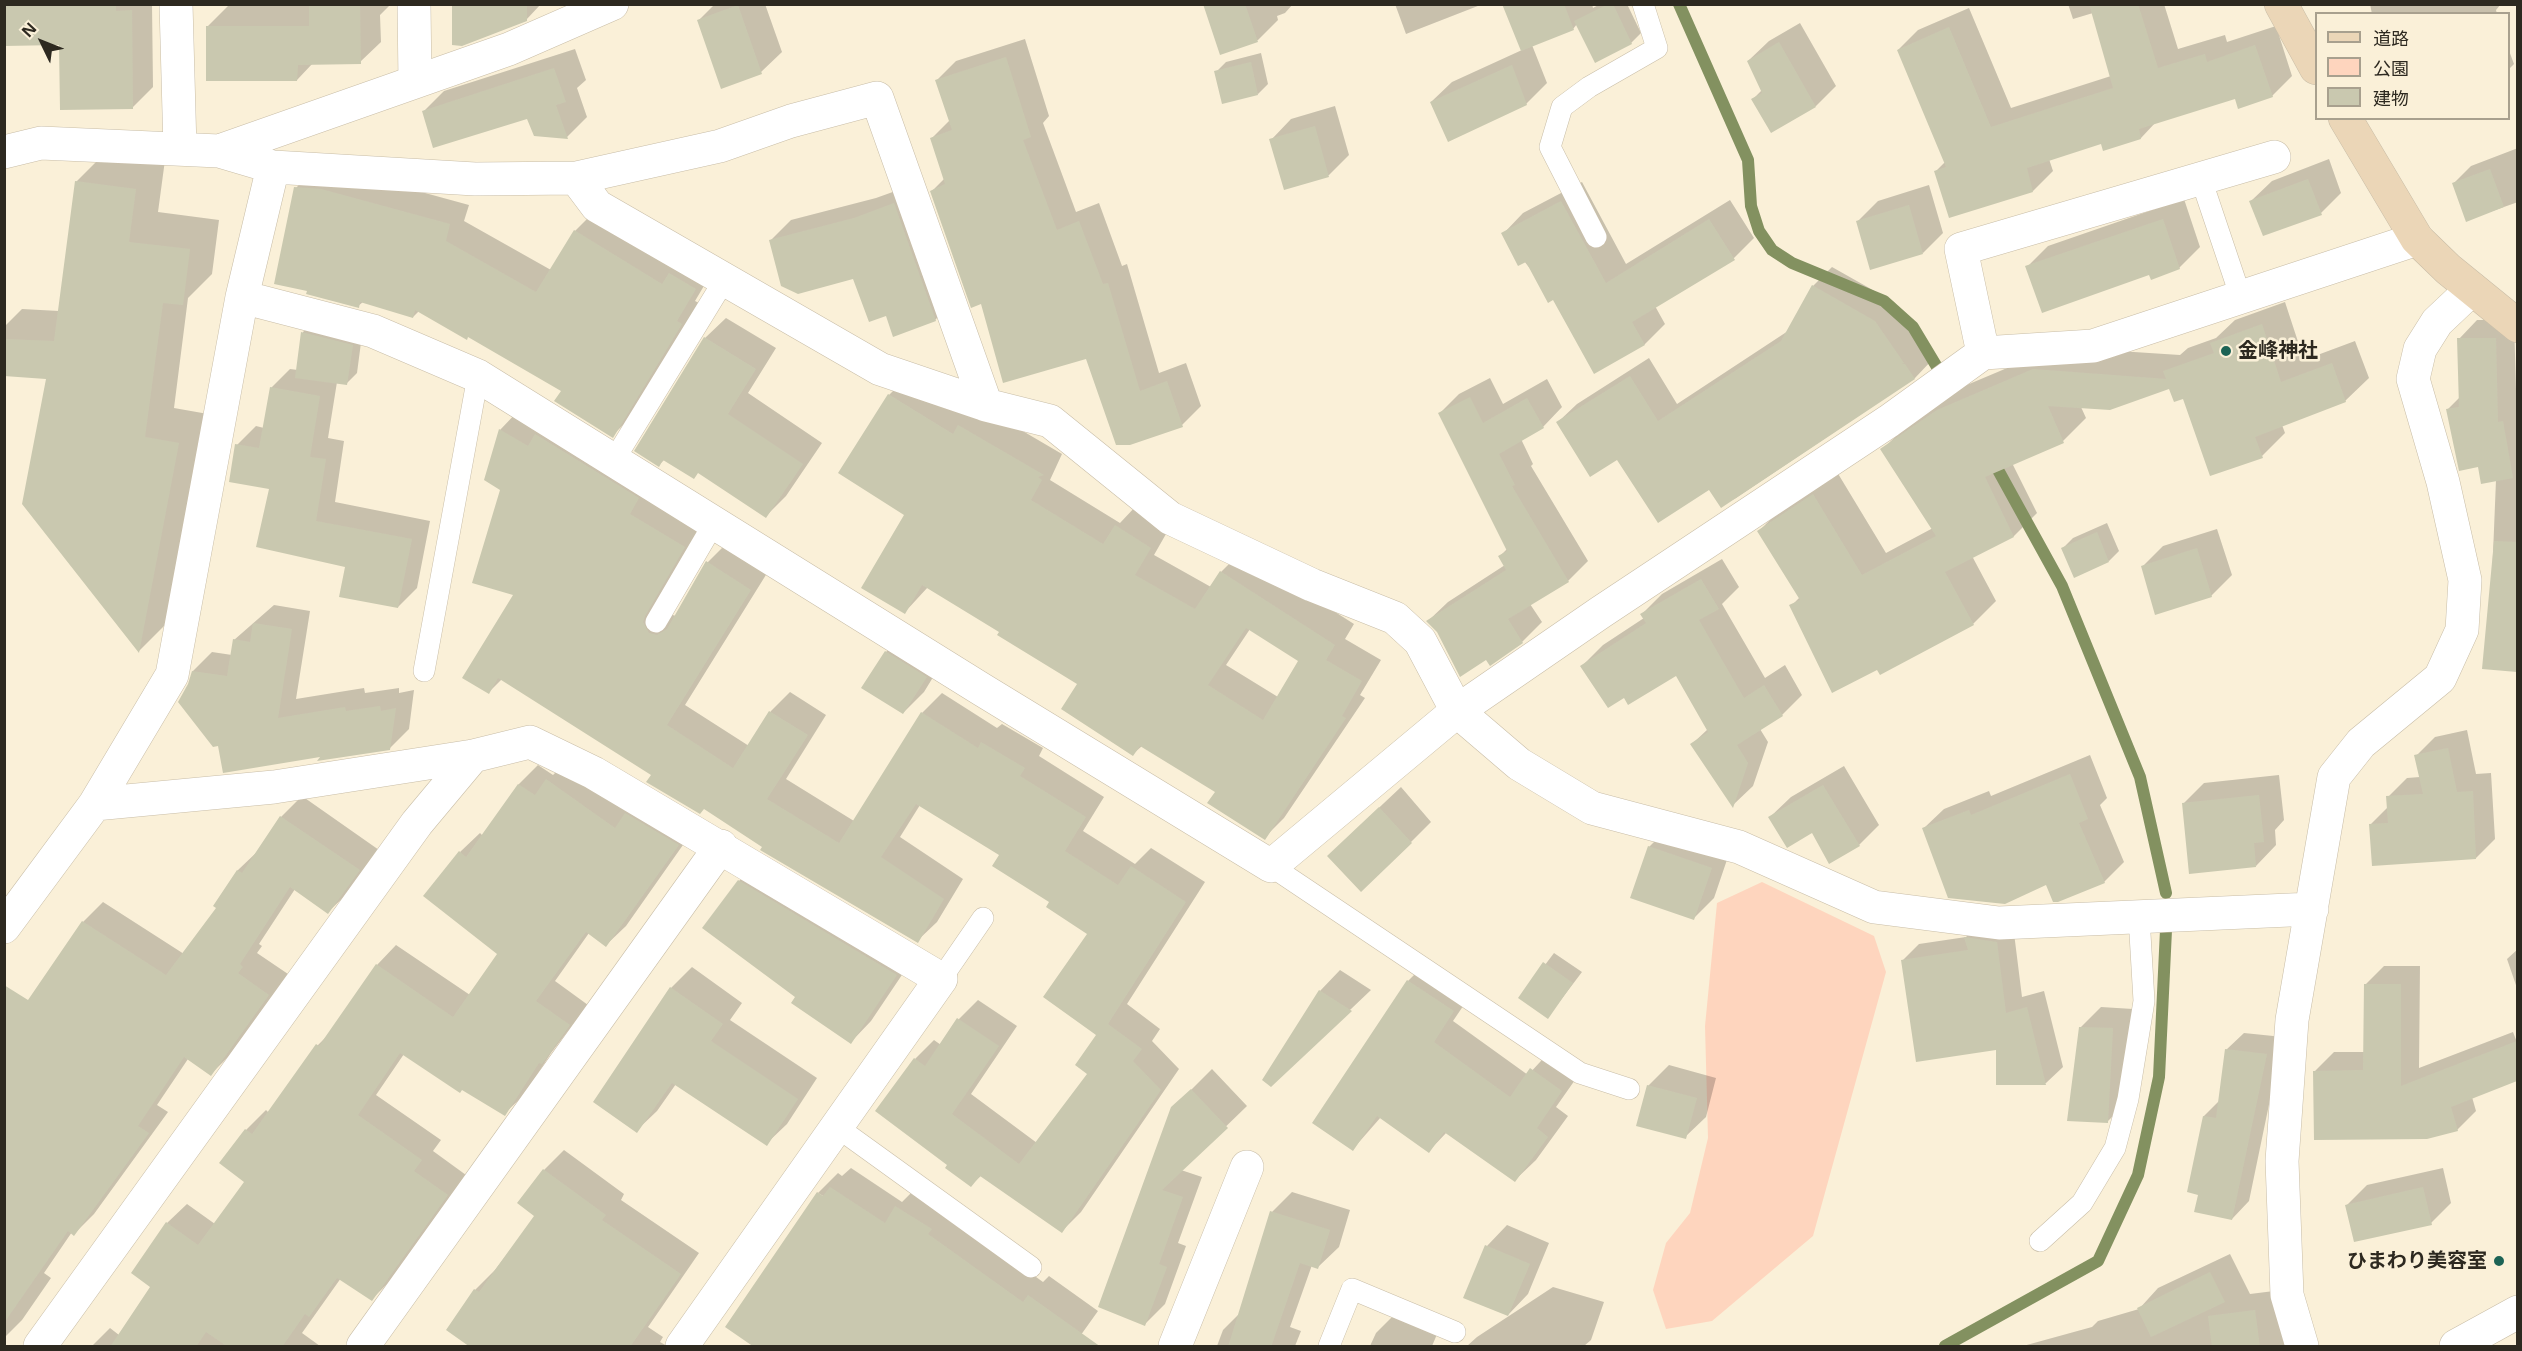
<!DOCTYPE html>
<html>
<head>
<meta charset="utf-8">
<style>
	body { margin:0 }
	#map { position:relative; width:2522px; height:1351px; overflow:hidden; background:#faf0d8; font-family:"Open Sans","Noto Sans JP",sans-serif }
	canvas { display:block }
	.frame { position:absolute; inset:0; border:6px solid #2d2920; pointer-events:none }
	.legend { position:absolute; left:2315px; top:12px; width:195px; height:108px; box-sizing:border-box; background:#faf0d8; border:2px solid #a8a08e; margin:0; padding:8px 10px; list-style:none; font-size:18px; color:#2d2920 }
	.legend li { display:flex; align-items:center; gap:12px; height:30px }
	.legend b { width:30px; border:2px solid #a8a08e }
	.north { position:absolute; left:12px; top:12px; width:60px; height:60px; -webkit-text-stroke:4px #faf0d8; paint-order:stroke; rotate:313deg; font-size:16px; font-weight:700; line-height:24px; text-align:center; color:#2d2920 }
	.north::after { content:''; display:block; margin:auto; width:21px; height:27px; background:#2d2920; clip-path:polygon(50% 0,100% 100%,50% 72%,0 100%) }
</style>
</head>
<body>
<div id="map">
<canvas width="2522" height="1351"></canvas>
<div class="frame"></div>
<ul class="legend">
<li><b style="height:8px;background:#ebd6b7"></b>道路</li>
<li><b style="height:16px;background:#fed5be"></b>公園</li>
<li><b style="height:16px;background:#c9c8af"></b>建物</li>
</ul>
<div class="north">N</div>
</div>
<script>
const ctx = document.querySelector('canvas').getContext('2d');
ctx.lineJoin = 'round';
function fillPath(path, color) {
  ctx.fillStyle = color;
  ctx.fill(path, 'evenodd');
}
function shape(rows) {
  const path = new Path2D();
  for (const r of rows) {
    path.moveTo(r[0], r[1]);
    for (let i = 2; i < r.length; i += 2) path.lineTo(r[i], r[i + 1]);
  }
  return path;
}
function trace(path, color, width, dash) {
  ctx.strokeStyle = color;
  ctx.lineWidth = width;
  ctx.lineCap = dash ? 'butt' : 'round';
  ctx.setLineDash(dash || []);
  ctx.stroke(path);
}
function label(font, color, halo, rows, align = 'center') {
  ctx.font = font + ' "Open Sans","Noto Sans JP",sans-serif';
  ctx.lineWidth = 5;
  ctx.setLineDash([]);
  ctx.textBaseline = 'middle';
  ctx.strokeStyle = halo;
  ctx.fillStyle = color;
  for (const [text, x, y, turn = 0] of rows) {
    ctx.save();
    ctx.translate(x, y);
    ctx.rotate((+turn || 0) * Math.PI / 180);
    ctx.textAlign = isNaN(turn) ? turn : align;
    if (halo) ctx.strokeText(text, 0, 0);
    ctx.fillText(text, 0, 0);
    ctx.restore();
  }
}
const green = shape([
	[1762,882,1874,936,1886,972,1813,1236,1712,1321,1666,1329,1653,1290,1666,1243,1690,1213,1708,1138,1705,1026,1717,903]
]);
const shadow = shape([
	[4,4,152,4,153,87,133,107,60,43],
	[310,4,391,4,380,15,381,42,360,62,313,63,297,80,208,26,228,6],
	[454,4,541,4,526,20],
	[715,4,765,4,782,52,761,72,698,21],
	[1204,4,1293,4,1285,13,1277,16,1278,20,1258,40,1221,53],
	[1395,4,1483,4,1406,34],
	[1504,4,1592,4,1593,8,1600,4,1627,4,1641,33,1631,43,1577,24,1573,29,1532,45,1547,83,1526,104,1431,102,1452,82,1522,50],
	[2068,4,2164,4,2178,49,2225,35,2227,42,2276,26,2292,76,2272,96,2236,97,2156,122,2141,138,2102,142,2049,159,2053,171,2033,191,1936,171,1945,162,1898,50,1918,30,1969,8,2011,108,2111,76,2093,13,2073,19],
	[2370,4,2501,4,2496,10,2497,14,2372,14],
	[1800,23,1836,86,1816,106,1753,99,1762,90,1748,61,1769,41],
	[1025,39,1049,116,1043,123,1076,212,1099,203,1122,266,1127,264,1159,373,1186,363,1201,406,1182,425,1087,357,982,302,932,191,945,178,932,138,950,120,937,80,956,61],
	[2508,48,2514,64,2508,70],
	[575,49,586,80,577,88,587,117,567,137,528,117,423,112,444,91],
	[1261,53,1268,84,1258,94,1216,72,1226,62],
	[1335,106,1349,155,1329,175,1285,188,1271,140,1291,119],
	[2518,148,2518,202,2467,220,2453,184,2471,166],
	[106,152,165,160,158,212,219,220,212,274,188,298,174,408,208,414,168,622,139,651,23,504,47,377,4,375,4,327,22,309,59,311,76,182],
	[2329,159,2341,193,2321,213,2251,201,2272,181],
	[315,168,341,170,469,205,464,221,551,270,575,231,595,211,714,269,695,301,701,304,632,416,612,436,563,390,469,336,419,311,413,317,363,302,358,306,296,188],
	[1582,182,1626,264,1730,200,1754,238,1734,258,1655,306,1665,324,1645,344,1595,372,1553,298,1503,234,1523,213],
	[915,184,956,299,935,320,887,314,854,277,770,241,791,220,876,198],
	[1929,185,1943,233,1923,253,1857,222,1878,201],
	[2184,199,2200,247,2179,268,2150,273,2027,267,2048,246],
	[1832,267,1894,302,1922,343,1920,345,1924,346,1933,359,1915,378,1736,498,1721,506,1709,488,1618,458,1558,422,1577,404,1649,358,1677,404,1788,331,1813,286],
	[2285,302,2304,360,2355,341,2369,378,2345,401,2282,425,2285,433,2262,456,2170,387,2081,407,2086,418,2063,441,2012,463,2037,513,2014,536,1972,556,1996,601,1973,624,1878,668,1791,606,1800,597,1759,531,1782,508,1837,472,1886,553,1933,528,1882,450,1905,427,1962,387,2057,347,2180,355,2188,348,2216,338,2235,320],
	[726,318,776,348,748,393,822,443,786,496,766,516,699,472,665,459,659,465,705,338],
	[2477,320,2514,320,2516,389,2518,387,2518,670,2483,667,2492,578,2496,480,2479,466,2447,410,2460,397,2459,339],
	[313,323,362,335,357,373,347,383,337,382,328,438,344,441,335,502,430,521,417,588,398,607,347,566,270,487,237,445,256,426,264,428,271,388,290,369,298,370,303,332],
	[909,375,980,406,1062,454,1050,480,1120,523,1136,506,1170,527,1154,555,1211,587,1221,572,1241,552,1354,624,1345,639,1381,660,1360,695,1365,698,1284,818,1264,838,1217,791,1142,746,1133,754,1079,683,1001,632,928,587,905,612,906,514,889,395],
	[1250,629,1300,660,1278,697,1226,665],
	[1490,378,1503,404,1547,379,1562,407,1543,427,1521,439,1533,464,1531,466,1588,561,1568,581,1530,604,1542,622,1522,642,1490,664,1486,658,1438,631,1428,621,1448,602,1505,565,1500,556,1507,549,1440,413,1459,394],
	[519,410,703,527,669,614,676,616,708,562,727,543,769,570,685,705,749,746,771,711,790,692,826,715,786,779,854,821,922,713,942,693,997,728,1002,724,1043,748,1039,756,1104,797,1083,831,1135,864,1151,848,1205,882,1127,1004,1160,1029,1152,1041,1179,1069,1081,1212,1062,1231,982,1175,971,1185,949,1164,915,1059,934,1040,941,1045,959,1019,978,1000,1017,1026,971,1094,1037,1143,1089,1074,1098,1035,1089,934,1001,855,920,805,900,837,963,879,937,922,917,941,502,679,489,692,515,594,502,489,486,479,500,430],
	[2107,523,2119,551,2109,561,2063,548,2073,538],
	[2217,529,2232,575,2211,596,2142,567,2163,546],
	[1722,559,1739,587,1722,604,1765,678,1785,665,1802,695,1782,715,1760,729,1768,742,1753,786,1733,805,1692,744,1708,729,1676,674,1624,696,1582,666,1603,645,1644,618,1642,614,1662,594],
	[274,605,310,611,296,699,364,688,365,693,399,688,399,693,414,690,409,729,389,749,323,755,219,744,190,685,193,671,212,652,232,655,234,640],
	[906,632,946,656,924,692,903,713,886,652],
	[2467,730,2476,774,2491,773,2495,839,2476,858,2371,824,2388,807,2388,797,2407,778,2420,777,2416,756,2435,737],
	[2090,755,2107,798,2100,805,2124,862,2104,882,1924,828,1944,809,1989,791,1991,796],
	[567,761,697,825,626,926,606,945,589,933,555,981,588,1005,551,1053,524,1095,504,1114,404,1054,376,1095,441,1140,433,1151,466,1175,391,1280,372,1299,341,1278,302,1333,320,1346,92,1346,110,1328,119,1335,152,1286,167,1223,187,1204,215,1224,246,1182,221,1163,246,1130,266,1110,269,1113,318,1045,332,1031,377,965,396,945,470,995,499,954,460,852,480,833,483,836,519,784,538,765,553,775],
	[1844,766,1879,825,1859,845,1770,817,1791,797],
	[2279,775,2284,820,2275,830,2276,845,2256,866,2183,804,2204,783],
	[1401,787,1431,822,1411,842,1349,836],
	[302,796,379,850,349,892,328,912,295,889,259,944,262,946,257,953,288,974,231,1054,211,1074,188,1059,157,1105,168,1112,94,1214,74,1234,72,1232,44,1273,51,1278,22,1320,4,1338,4,1002,22,1010,83,922,103,902,184,954,218,908,238,870,258,851,281,817],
	[1670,826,1731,848,1714,898,1694,918,1649,847],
	[759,861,916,954,871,1021,851,1042,797,997,739,881],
	[1982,921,2013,925,2022,997,2044,991,2063,1067,2046,1083,1997,1083,1998,1048,1902,961,1919,944,1966,937],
	[2518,949,2518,991,2507,959],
	[1554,953,1582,972,1548,1017,1520,998],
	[1428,961,1474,990,1453,1021,1528,1075,1552,1049,1582,1070,1556,1107,1568,1116,1536,1160,1515,1180,1447,1132,1429,1151,1381,1117,1353,1149,1408,981],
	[2384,966,2420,966,2419,1068,2513,1032,2518,1045,2518,1073,2506,1084,2472,1097,2476,1111,2457,1130,2315,1071,2334,1052,2365,1052,2365,985],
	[692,967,742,1003,730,1020,817,1078,787,1124,766,1144,676,1084,657,1111,636,1131,595,1102,671,988],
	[1340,970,1371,990,1271,1085,1320,991],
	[2101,1007,2133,1009,2128,1101,2107,1122,2080,1028],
	[2244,1033,2283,1037,2249,1201,2232,1219,2199,1194,2204,1116,2220,1100,2226,1050],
	[1669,1065,1716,1078,1706,1117,1685,1137,1648,1086],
	[1212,1069,1247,1106,1181,1170,1202,1177,1178,1243,1186,1246,1165,1304,1145,1324,1100,1307,1173,1108],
	[564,1150,624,1194,621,1200,699,1253,648,1327,663,1337,660,1342,667,1346,472,1346,448,1329,475,1290,495,1270,536,1216,544,1170],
	[851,1168,902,1202,917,1187,947,1213,1043,1282,1049,1276,1098,1311,1073,1346,818,1193,838,1173,842,1176],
	[2443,1168,2451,1203,2431,1223,2347,1205,2367,1185],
	[1292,1192,1350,1210,1339,1247,1318,1267,1312,1265,1290,1327,1301,1331,1295,1346,1217,1346,1223,1330,1240,1313,1272,1212],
	[1507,1225,1549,1243,1528,1294,1508,1315,1487,1246],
	[2230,1254,2250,1294,2274,1291,2290,1346,2023,1346,2092,1327,2098,1321,2139,1309,2158,1288],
	[1553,1287,1604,1302,1591,1340,1584,1346,1467,1346,1477,1337],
	[1395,1314,1438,1332,1432,1346,1370,1346,1376,1333]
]);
const stream = shape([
	[1679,4,1748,160,1751,206,1759,231,1772,250,1792,263,1884,301,1913,327,1937,367],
	[1992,459,2062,586,2140,777,2166,893],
	[1945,1346,2098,1261,2138,1175,2159,1077,2166,930]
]);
const building = shape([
	[4,4,116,4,116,11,132,10,133,109,60,110,59,45,4,46],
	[309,4,360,4,361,64,298,65,297,81,206,81,206,26,309,26],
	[452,4,527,4,527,21,462,46,452,45],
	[1203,4,1245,4,1258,42,1220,55],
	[1502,4,1564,4,1574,30,1521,51],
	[1608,4,1613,4,1632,44,1595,63,1574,21],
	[2089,4,2138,4,2158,68,2205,54,2207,62,2255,45,2273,97,2238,109,2235,99,2139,129,2141,139,2103,151,2101,144,2027,168,2033,192,1949,218,1934,171,1946,167,1897,50,1949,27,1991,127,2113,88],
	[738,5,762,74,721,89,697,20],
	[1779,42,1816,107,1771,133,1751,99,1762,93,1747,61],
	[1006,57,1031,137,1023,140,1057,230,1079,221,1103,284,1108,283,1140,391,1167,381,1183,427,1130,445,1116,445,1086,359,1003,383,981,304,971,308,930,191,945,184,930,138,952,130,935,80],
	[1251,62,1258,95,1222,104,1214,71],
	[1512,65,1527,105,1448,142,1430,102],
	[554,68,566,102,556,105,568,139,534,136,527,119,433,148,422,111],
	[1315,126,1329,177,1284,190,1269,139],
	[2490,169,2504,207,2466,222,2452,183],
	[2308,179,2322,215,2263,236,2249,201],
	[75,181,136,189,129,242,190,249,183,305,163,303,145,437,179,443,139,653,22,504,46,379,4,376,4,339,54,341],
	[294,187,321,189,450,224,446,241,536,292,574,230,662,284,669,273,696,289,677,321,682,324,613,438,554,401,561,391,468,337,467,340,415,310,413,318,360,302,359,308,306,294,307,291,274,284],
	[1561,201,1606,283,1709,219,1735,260,1632,322,1645,345,1594,374,1553,300,1548,303,1526,262,1518,266,1501,233],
	[894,203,936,321,893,337,886,316,869,322,853,279,798,294,781,286,769,240,854,218],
	[1909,205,1923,254,1870,270,1856,221],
	[2163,219,2180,269,2151,280,2149,275,2042,313,2025,266],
	[1812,285,1875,321,1904,363,1901,364,1905,364,1915,379,1721,508,1709,490,1658,523,1617,460,1590,477,1556,422,1630,376,1658,421,1781,341],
	[2262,324,2281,382,2332,363,2346,402,2255,437,2263,458,2210,476,2183,399,2174,402,2169,389,2110,410,2048,406,2064,443,1985,477,2014,537,1945,572,1974,625,1880,675,1877,670,1832,693,1789,605,1800,600,1757,531,1813,494,1862,575,1936,536,1880,449,1937,410,2033,369,2166,379,2163,371,2214,353,2210,343],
	[301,332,353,345,347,385,295,378],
	[704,337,756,369,728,414,803,464,766,518,698,473,694,479,663,460,659,467,634,451],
	[2457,338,2496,338,2498,422,2503,421,2513,478,2481,484,2478,467,2459,471,2446,409,2459,407],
	[270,387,320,396,310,457,326,459,316,521,412,539,398,608,339,597,345,567,256,547,269,489,229,482,235,444,259,448],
	[888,394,953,434,958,425,1044,475,1038,477,1042,480,1031,500,1103,544,1115,525,1151,548,1135,575,1195,609,1220,571,1335,645,1326,660,1362,681,1342,716,1346,718,1265,840,1207,803,1215,792,1140,746,1133,756,1061,709,1077,684,997,635,999,632,922,585,905,614,861,588,904,515,838,473],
	[1246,628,1298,661,1263,720,1208,685],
	[1470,397,1483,423,1527,398,1544,428,1499,454,1515,485,1512,486,1569,582,1508,619,1523,643,1490,666,1486,660,1460,677,1437,632,1426,621,1506,570,1498,556,1507,551,1438,413],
	[499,429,528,446,535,434,639,498,630,514,685,547,645,616,643,622,649,633,657,635,667,629,706,561,751,590,667,725,733,768,769,711,808,735,767,799,839,843,921,712,978,748,981,742,1025,768,1020,776,1086,817,1065,851,1118,885,1131,866,1186,902,1108,1024,1142,1049,1133,1061,1161,1090,1062,1233,980,1176,971,1187,945,1168,947,1165,875,1111,914,1058,925,1066,957,1018,999,1046,952,1114,1019,1164,1087,1074,1075,1065,1096,1035,1043,997,1087,934,1046,907,1049,902,992,866,999,855,916,804,881,857,944,899,918,943,760,850,762,847,704,809,700,814,646,782,651,775,498,678,489,694,462,678,513,595,472,583,500,490,484,480],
	[2097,532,2109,562,2074,578,2061,548],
	[2494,541,2517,542,2517,672,2482,669],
	[2197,548,2212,597,2155,615,2141,566],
	[1701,579,1719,609,1699,620,1744,698,1764,685,1783,716,1737,745,1748,763,1733,808,1690,744,1708,732,1676,676,1628,705,1624,698,1608,708,1580,666,1646,623,1640,614],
	[253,623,292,629,278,718,345,707,346,711,380,706,381,711,396,708,390,750,317,761,320,757,223,773,218,746,213,747,178,702,188,684,192,671,227,676,233,639,250,642],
	[885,651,927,677,903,714,861,688],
	[2448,748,2457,792,2473,791,2476,859,2372,866,2369,824,2388,823,2386,796,2423,794,2414,755],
	[2070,774,2088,819,2079,823,2105,883,2058,902,2053,902,2046,885,2005,904,1948,898,1922,828,1969,810,1971,815],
	[546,779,615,828,625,813,679,845,606,947,586,932,536,1001,570,1025,542,1064,539,1063,505,1116,462,1090,460,1093,400,1053,358,1115,422,1160,414,1171,448,1195,372,1301,337,1278,309,1317,305,1314,282,1347,228,1347,206,1332,196,1347,110,1347,150,1287,131,1273,166,1222,198,1245,244,1182,219,1163,245,1129,252,1134,316,1044,319,1046,376,964,453,1017,497,954,423,896,459,851,466,857,518,784,535,795],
	[1823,785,1860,846,1829,864,1812,833,1787,848,1768,817],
	[2259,795,2264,842,2254,843,2256,867,2189,874,2182,803],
	[1379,807,1412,843,1361,892,1327,856],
	[280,816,360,870,328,914,290,887,240,964,243,967,238,973,269,995,211,1076,184,1057,138,1126,149,1133,74,1236,68,1231,4,1323,4,985,28,1000,82,921,166,975,216,908,213,906,237,870,242,873],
	[1648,846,1712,868,1694,920,1630,898],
	[738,880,897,975,851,1044,791,1003,795,997,702,928],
	[1964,937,1997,942,2006,1013,2027,1007,2046,1085,1996,1085,1996,1050,1916,1062,1901,960,1968,950],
	[1543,962,1573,983,1548,1019,1518,998],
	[1407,980,1454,1011,1434,1042,1510,1097,1530,1068,1562,1091,1537,1128,1548,1137,1515,1182,1444,1132,1429,1153,1377,1116,1353,1151,1312,1123],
	[2364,984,2401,984,2401,1086,2517,1041,2517,1081,2451,1107,2458,1131,2427,1139,2314,1140,2313,1071,2363,1070],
	[670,987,723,1024,711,1041,798,1099,767,1146,672,1083,637,1133,593,1102],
	[1319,990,1352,1011,1271,1087,1262,1080],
	[2079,1027,2113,1028,2108,1123,2067,1121],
	[2225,1049,2267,1054,2232,1220,2194,1212,2198,1195,2187,1192,2203,1116,2216,1118],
	[1647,1085,1697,1098,1686,1139,1636,1126],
	[1191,1089,1228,1128,1162,1190,1183,1197,1159,1264,1167,1267,1145,1326,1098,1307,1171,1107],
	[543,1169,606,1215,602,1220,681,1274,630,1347,470,1347,446,1330,474,1289,479,1292,534,1216,517,1203],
	[830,1187,885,1223,895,1206,932,1229,928,1234,1023,1302,1028,1295,1101,1347,754,1347,725,1327,817,1192,823,1196],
	[2423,1187,2432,1225,2354,1242,2345,1205],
	[1270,1211,1330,1230,1318,1269,1300,1263,1271,1347,1228,1347],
	[1485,1245,1530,1264,1508,1316,1463,1298],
	[2210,1272,2225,1302,2151,1337,2137,1308],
	[2255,1310,2260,1347,2212,1347,2208,1316]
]);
const lane = shape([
	[2201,179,2240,295],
	[1596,237,1550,147,1562,107,1589,87,1657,48,1643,4],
	[614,460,725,279],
	[656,622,714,523],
	[424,671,478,376],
	[1271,866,1580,1073,1629,1089],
	[941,979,983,918],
	[837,1127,1031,1267],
	[2040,1241,2082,1203,2115,1148,2128,1099,2144,1001,2139,917],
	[1329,1346,1352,1289,1455,1332]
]);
const street = shape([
	[176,4,180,149],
	[414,4,415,82],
	[219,151,509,49,612,4],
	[4,152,41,143,219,151,273,167,475,179,576,178,720,146,791,121,877,98,986,405,1050,421,1170,518,1312,585,1395,618,1420,641,1457,711,1519,764,1592,808,1739,847,1874,907,1999,923,2312,909],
	[576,178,597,206,880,369,986,405],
	[242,297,373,331,478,376,981,689,1271,866,1457,711,1601,612,1889,421,1983,353,2093,346,2417,239],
	[1983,353,1961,249,2274,157],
	[95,804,274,787,473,756,530,742,594,773,941,979,682,1346],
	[4,927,95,804,172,675,242,297,273,167],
	[40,1346,417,823,473,756],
	[363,1346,721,846],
	[1175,1346,1247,1167],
	[2302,1346,2287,1295,2282,1161,2292,1020,2334,777,2361,743,2440,678,2462,630,2465,580,2443,482,2413,379,2420,349,2437,322,2472,289],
	[2456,1346,2518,1312]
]);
const secondary = shape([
	[2281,4,2316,68],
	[2345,118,2417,239,2448,269,2518,326]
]);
const markers = [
	[2226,351,6,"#1c6355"],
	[2499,1261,6,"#1c6355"]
];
const poiNames = [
	["金峰神社",2238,351],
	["ひまわり美容室",2487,1261,"right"]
];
fillPath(green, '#fed5be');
fillPath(shadow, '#0003');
trace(stream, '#839160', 12);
fillPath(building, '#c9c8af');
trace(lane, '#c8bda7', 22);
trace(street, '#c8bda7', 34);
trace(secondary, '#c8bda7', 34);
trace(lane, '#fff', 21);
trace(street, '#fff', 33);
trace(secondary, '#ebd6b7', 33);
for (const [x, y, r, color] of markers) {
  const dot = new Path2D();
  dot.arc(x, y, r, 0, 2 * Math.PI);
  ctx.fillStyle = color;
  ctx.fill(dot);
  trace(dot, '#faf0d8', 2);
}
label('bold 20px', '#2d2920', '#faf0d8', poiNames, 'left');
</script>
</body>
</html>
